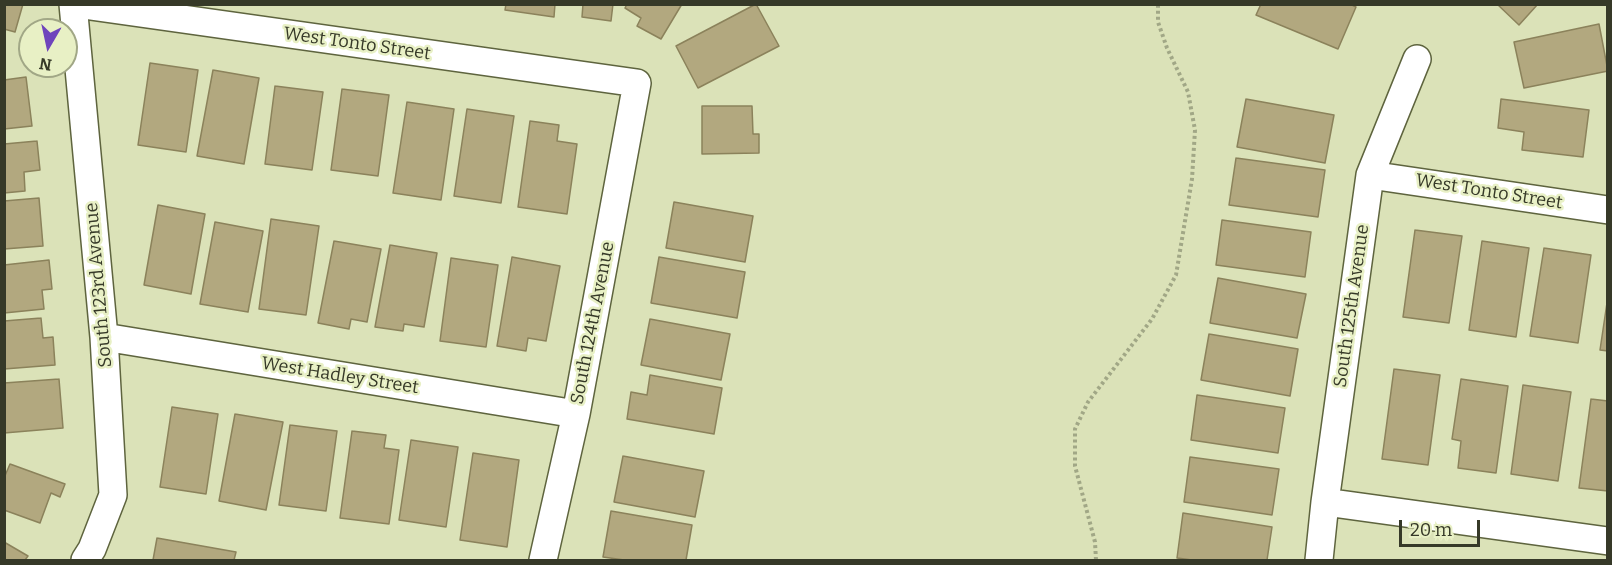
<!DOCTYPE html>
<html>
<head>
<meta charset="utf-8">
<style>
	body { margin:0 }
	#map { position:relative; width:1612px; height:565px; overflow:hidden; background:#dbe2b8; font-family:Bitter,serif }
	canvas { display:block }
	.frame { position:absolute; inset:0; border:6px solid #363928; pointer-events:none }
	.north { position:absolute; left:18px; top:18px; width:60px; height:60px; box-sizing:border-box; background:#e8f0c5; border:2px solid #a1a786; border-radius:50%; rotate:189deg; font-size:16px; font-weight:700; line-height:24px; text-align:center; color:#363928 }
	.north::after { content:''; display:block; margin:auto; width:21px; height:27px; background:#6f44bc; clip-path:polygon(50% 0,100% 100%,50% 72%,0 100%) }
	.scale { position:absolute; left:1399px; top:520px; width:81px; height:27px; box-sizing:border-box; border:3px solid #363928; border-top:0; padding-left:8px; font-size:18px; line-height:21px; white-space:nowrap; color:#363928; -webkit-text-stroke:4px #e8f0c5; paint-order:stroke }
</style>
</head>
<body>
<div id="map">
<canvas width="1612" height="565"></canvas>
<div class="frame"></div>
<div class="north">N</div>
<div class="scale">20 m</div>
</div>
<script>
const ctx = document.querySelector('canvas').getContext('2d');
ctx.lineJoin = 'round';
function fillPath(path, color) {
  ctx.fillStyle = color;
  ctx.fill(path, 'evenodd');
}
function shape(rows) {
  const path = new Path2D();
  for (const r of rows) {
    path.moveTo(r[0], r[1]);
    for (let i = 2; i < r.length; i += 2) path.lineTo(r[i], r[i + 1]);
  }
  return path;
}
function trace(path, color, width, dash) {
  ctx.strokeStyle = color;
  ctx.lineWidth = width;
  ctx.lineCap = dash ? 'butt' : 'round';
  ctx.setLineDash(dash || []);
  ctx.stroke(path);
}
function label(font, color, halo, rows, align = 'center') {
  ctx.font = font + ' Bitter,serif';
  ctx.lineWidth = 5;
  ctx.setLineDash([]);
  ctx.textBaseline = 'middle';
  ctx.strokeStyle = halo;
  ctx.fillStyle = color;
  for (const [text, x, y, turn = 0] of rows) {
    ctx.save();
    ctx.translate(x, y);
    ctx.rotate((+turn || 0) * Math.PI / 180);
    ctx.textAlign = isNaN(turn) ? turn : align;
    if (halo) ctx.strokeText(text, 0, 0);
    ctx.fillText(text, 0, 0);
    ctx.restore();
  }
}
const building = shape([
	[4,4,23,4,15,32,4,29,4,4],
	[506,4,555,4,554,17,505,10,506,4],
	[583,4,613,4,611,21,582,17,583,4],
	[627,4,682,4,661,39,637,26,641,18,625,8,627,4],
	[756,4,779,46,698,88,676,46,756,4],
	[1261,4,1350,4,1356,7,1338,49,1256,15,1261,4],
	[1497,4,1538,4,1519,25,1497,4],
	[1599,24,1608,71,1524,88,1514,42,1599,24],
	[150,63,198,70,186,152,138,145,150,63],
	[213,70,259,78,244,164,197,156,213,70],
	[26,77,32,126,4,129,4,80,26,77],
	[275,86,323,92,312,170,265,164,275,86],
	[342,89,389,95,378,176,331,170,342,89],
	[1246,99,1334,115,1325,163,1237,147,1246,99],
	[1501,99,1589,110,1583,157,1522,150,1524,132,1498,128,1501,99],
	[407,102,454,109,441,200,393,193,407,102],
	[702,106,752,106,753,134,759,134,759,153,702,154,702,106],
	[467,109,514,116,501,203,454,196,467,109],
	[530,121,559,125,557,141,577,144,567,214,518,207,530,121],
	[37,141,40,170,24,172,25,191,4,193,4,144,37,141],
	[1236,158,1325,170,1318,217,1229,205,1236,158],
	[39,198,43,246,4,249,4,201,39,198],
	[674,202,753,216,745,262,666,248,674,202],
	[158,205,205,214,191,294,144,285,158,205],
	[271,219,319,226,306,315,259,309,271,219],
	[1222,220,1311,232,1305,277,1216,265,1222,220],
	[215,222,263,231,248,312,200,304,215,222],
	[1415,230,1462,236,1449,323,1403,317,1415,230],
	[334,241,381,249,367,322,351,319,349,329,318,323,334,241],
	[1482,241,1529,248,1516,337,1469,330,1482,241],
	[390,245,437,253,424,327,404,324,403,331,375,327,390,245],
	[1544,248,1591,255,1578,343,1530,336,1544,248],
	[512,257,560,266,546,341,528,338,526,351,497,346,512,257],
	[659,257,745,272,737,318,651,303,659,257],
	[451,258,498,265,486,347,440,341,451,258],
	[49,260,52,289,42,290,44,309,4,313,4,265,49,260],
	[1218,278,1306,294,1297,338,1210,323,1218,278],
	[1608,296,1608,351,1600,350,1608,296],
	[41,318,43,338,53,337,55,365,4,369,4,321,41,318],
	[650,319,730,334,721,380,641,365,650,319],
	[1209,334,1298,349,1290,396,1201,380,1209,334],
	[1394,369,1440,375,1428,465,1382,459,1394,369],
	[650,375,722,388,714,434,627,419,631,392,647,395,650,375],
	[59,379,63,428,4,433,4,383,59,379],
	[1461,379,1508,386,1496,473,1458,468,1461,441,1452,439,1461,379],
	[1523,385,1571,392,1558,481,1511,474,1523,385],
	[1197,395,1285,408,1278,453,1191,440,1197,395],
	[1591,399,1608,401,1608,491,1579,488,1591,399],
	[172,407,218,414,206,494,160,487,172,407],
	[235,414,283,422,266,510,219,501,235,414],
	[290,425,337,431,326,511,279,505,290,425],
	[352,431,386,435,384,448,399,450,389,524,340,518,352,431],
	[411,440,458,447,446,527,399,520,411,440],
	[473,453,519,460,507,547,460,540,473,453],
	[623,456,704,471,695,517,614,502,623,456],
	[1190,457,1279,469,1272,515,1184,502,1190,457],
	[10,464,65,484,60,497,51,493,40,523,4,510,4,478,10,464],
	[611,511,692,525,686,560,624,560,603,557,611,511],
	[1183,513,1272,527,1267,560,1192,560,1177,558,1183,513],
	[157,538,236,552,234,560,153,560,157,538],
	[4,542,28,556,25,560,4,560,4,542]
]);
const path = shape([
	[1096,560,1095,542,1075,466,1075,429,1088,402,1152,319,1176,275,1192,179,1195,130,1188,92,1167,48,1158,22,1158,4]
]);
const minor = shape([
	[73,4,104,337,113,495,92,549,85,560],
	[76,4,637,83,576,414,543,560],
	[1370,175,1608,210],
	[104,337,576,414],
	[1325,502,1608,541],
	[1319,560,1325,502,1370,175,1417,59]
]);
const streetNames = [
	["West Tonto Street",357,44,8],
	["West Tonto Street",1489,192,9],
	["South 123rd Avenue",99,285,-95],
	["South 125th Avenue",1352,306,-82],
	["South 124th Avenue",593,323,-79],
	["West Hadley Street",340,376,9]
];
fillPath(building, '#b2a87f');
trace(building, '#8b825b', 1.5);
trace(minor, '#5e643e', 30);
trace(path, '#a1a786', 4, [3, 3]);
trace(minor, '#fff', 27);
label('18px', '#363928', '#e8f0c5', streetNames);
</script>
</body>
</html>
